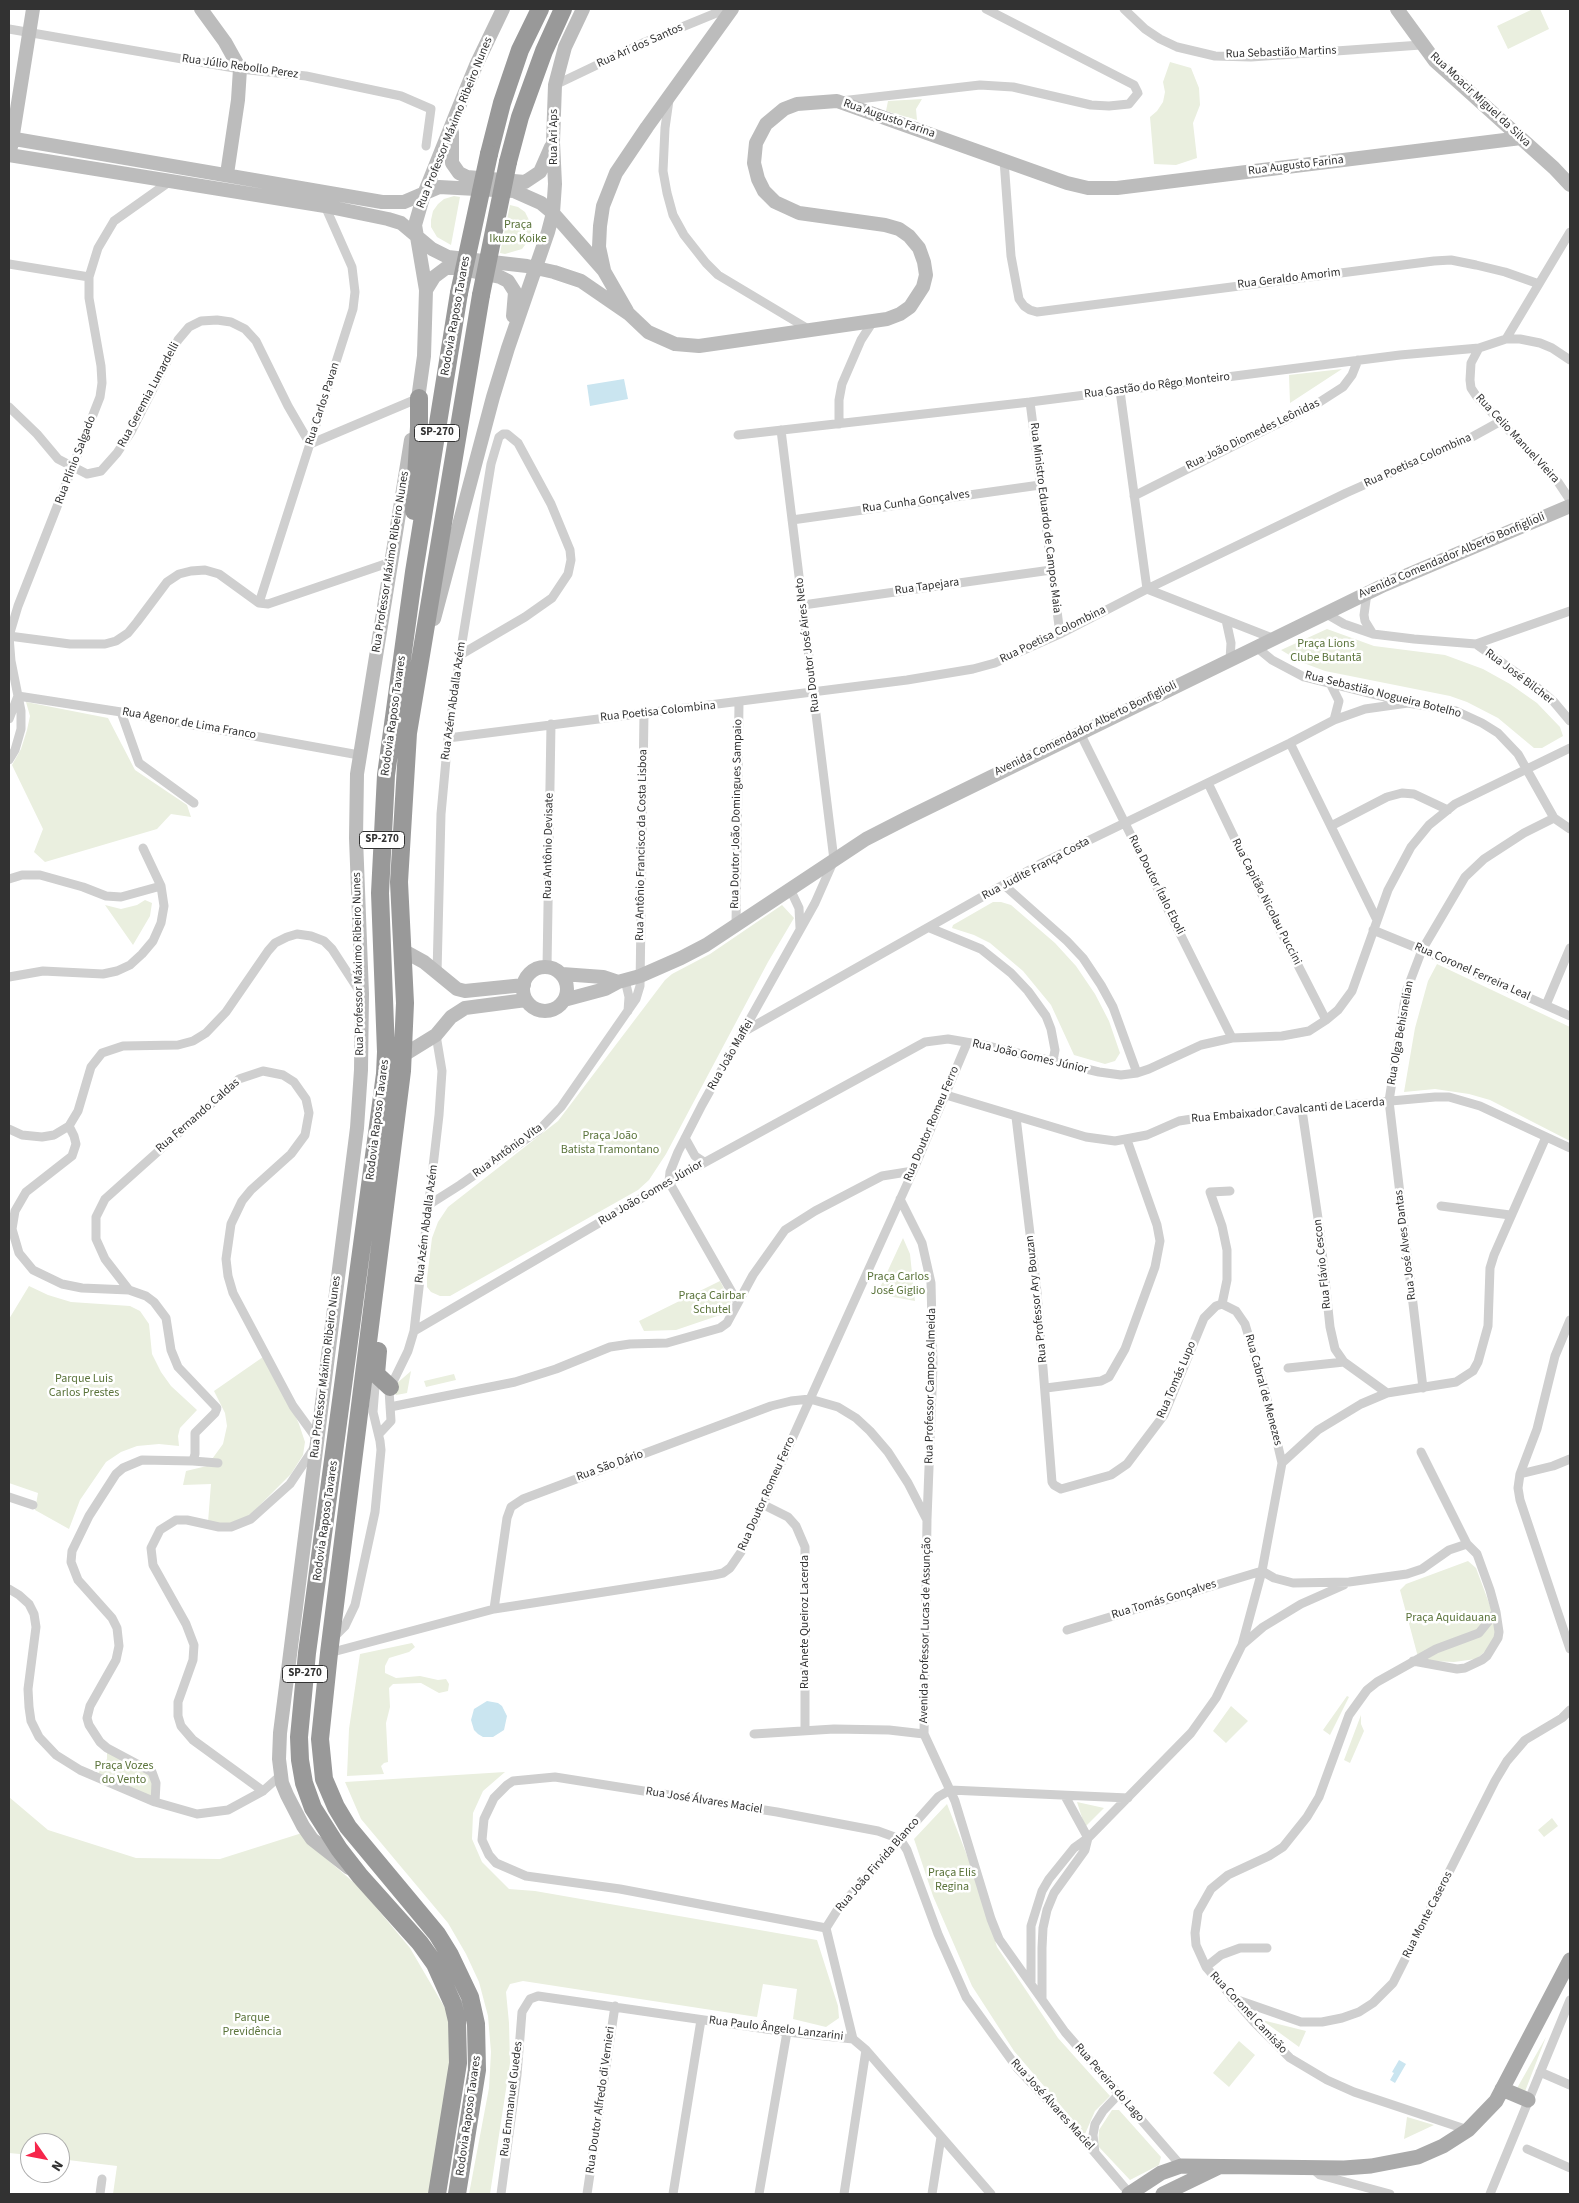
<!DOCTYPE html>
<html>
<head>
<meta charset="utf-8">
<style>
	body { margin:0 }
	#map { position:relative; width:1579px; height:2203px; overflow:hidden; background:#fff; font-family:"Source Sans 3",sans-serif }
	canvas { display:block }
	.frame { position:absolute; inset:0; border:10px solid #323232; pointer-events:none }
	.north { position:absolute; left:20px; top:2133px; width:50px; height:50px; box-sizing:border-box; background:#fff; border:1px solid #adadad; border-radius:50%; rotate:123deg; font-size:14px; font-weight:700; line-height:20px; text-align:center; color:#323232 }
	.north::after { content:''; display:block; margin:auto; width:18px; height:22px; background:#f6264b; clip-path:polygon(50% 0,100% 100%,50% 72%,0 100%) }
</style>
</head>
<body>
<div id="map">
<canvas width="1579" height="2203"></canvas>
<div class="frame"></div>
<div class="north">N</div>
</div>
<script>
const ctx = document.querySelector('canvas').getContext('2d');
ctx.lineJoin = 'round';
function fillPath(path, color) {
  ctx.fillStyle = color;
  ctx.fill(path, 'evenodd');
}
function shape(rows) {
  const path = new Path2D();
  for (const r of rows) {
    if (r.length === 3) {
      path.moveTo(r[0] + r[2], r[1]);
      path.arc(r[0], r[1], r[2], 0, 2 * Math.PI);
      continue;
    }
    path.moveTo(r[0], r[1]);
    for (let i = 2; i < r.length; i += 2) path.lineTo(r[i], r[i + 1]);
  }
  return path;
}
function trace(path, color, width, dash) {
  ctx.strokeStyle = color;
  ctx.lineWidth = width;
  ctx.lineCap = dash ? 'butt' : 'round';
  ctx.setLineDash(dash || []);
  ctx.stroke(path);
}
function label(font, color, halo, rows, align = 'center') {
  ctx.font = font + ' "Source Sans 3",sans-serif';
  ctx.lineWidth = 5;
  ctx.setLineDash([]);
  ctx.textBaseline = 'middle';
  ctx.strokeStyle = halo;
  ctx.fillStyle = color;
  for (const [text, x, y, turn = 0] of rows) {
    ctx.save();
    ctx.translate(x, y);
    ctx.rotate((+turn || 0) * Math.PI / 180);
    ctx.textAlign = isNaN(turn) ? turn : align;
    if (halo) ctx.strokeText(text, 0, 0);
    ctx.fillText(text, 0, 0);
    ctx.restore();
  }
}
const green = shape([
	[1533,9,1540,9,1549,29,1508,49,1497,26],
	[1170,62,1191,68,1199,88,1200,105,1193,123,1197,158,1176,165,1154,164,1150,117,1157,111,1163,102,1165,92,1163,82],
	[922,99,916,109,917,120,886,111,888,101],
	[454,196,460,197,451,245,437,237,431,227,431,220,433,211,438,204,444,199],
	[510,205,518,207,525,212,530,222,531,231,528,241,522,249,505,254,500,253],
	[1342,369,1290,403,1289,375],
	[1327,629,1374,646,1445,655,1483,669,1510,684,1537,703,1560,727,1563,736,1542,748,1534,748,1498,718,1467,702,1450,696,1325,671,1301,662,1281,650],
	[26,702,108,718,135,770,187,805,191,817,171,814,157,829,45,862,34,852,43,829,12,765,21,749,27,730,30,716],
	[145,900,152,903,150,916,133,945,105,905,121,909,137,905],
	[993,902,1001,902,1011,905,1055,943,1076,966,1095,994,1109,1021,1120,1053,1115,1061,1105,1064,1074,1055,1051,1005,1023,971,990,943,974,935,952,928,953,925],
	[782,905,794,918,768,962,666,1154,649,1180,638,1190,450,1296,440,1296,431,1292,427,1287,427,1278,432,1238,438,1222,448,1207,558,1121,665,980,672,974,710,954],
	[1437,964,1570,1027,1570,1141,1490,1100,1469,1094,1435,1089,1404,1092,1415,1028,1428,981],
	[903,1238,910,1254,915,1301,877,1294],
	[720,1281,731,1302,723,1314,676,1330,644,1331,639,1321],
	[29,1286,48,1295,71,1302,130,1306,140,1311,149,1324,152,1354,161,1372,171,1386,197,1410,180,1428,178,1436,179,1446,159,1444,137,1446,121,1452,106,1462,80,1500,69,1529,35,1510,38,1493,9,1483,9,1319],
	[263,1357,285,1393,299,1424,305,1442,303,1455,291,1474,252,1513,238,1523,225,1525,208,1522,211,1484,183,1485,186,1471,207,1466,223,1444,227,1426,225,1413,214,1391],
	[411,1371,407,1393,396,1395,393,1392,396,1384],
	[454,1374,456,1380,426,1387,424,1381],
	[1468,1561,1476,1568,1492,1611,1496,1628,1492,1646,1476,1659,1454,1662,1432,1661,1418,1657,1400,1590,1406,1584],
	[412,1643,415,1647,409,1652,389,1658,385,1666,385,1673,396,1678,420,1676,438,1680,446,1679,449,1684,448,1691,439,1693,421,1683,393,1684,389,1688,390,1707,386,1723,388,1762,384,1763,381,1766,384,1774,347,1776,349,1729,360,1654],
	[1347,1696,1349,1697,1330,1735,1323,1730],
	[1231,1706,1248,1721,1226,1743,1213,1731],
	[1361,1715,1361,1724,1364,1731,1350,1763,1344,1760],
	[107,1748,153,1774,155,1802,96,1777,107,1759],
	[505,1772,483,1791,473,1813,472,1839,482,1862,509,1889,535,1891,817,1940,838,2006,839,2018,826,2027,793,2019,797,1989,763,1984,757,2017,523,1981,510,1984,506,1992,509,2023,510,2063,490,2194,469,2194,489,2088,491,2052,488,2016,479,1982,466,1954,448,1923,361,1819,345,1782],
	[9,1797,48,1830,136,1858,220,1859,302,1833,329,1861,359,1887,410,1948,449,2015,451,2077,431,2194,113,2194,117,2166,60,2159,60,2143,30,2143,30,2155,9,2153],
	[1077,1802,1104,1808,1085,1827],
	[947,1804,973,1871,997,1947,1058,2038,1110,2096,1095,2111,1085,2134,1014,2051,972,1986,933,1896,914,1839],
	[1552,1818,1558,1826,1544,1837,1538,1830],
	[1262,2020,1306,2031,1299,2047],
	[1546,2037,1524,2094,1516,2090],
	[1239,2041,1255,2055,1229,2087,1213,2073],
	[1112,2110,1119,2110,1161,2157,1159,2165,1130,2180,1098,2146,1099,2130],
	[1407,2117,1434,2125,1404,2139]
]);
const water = shape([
	[624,379,628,399,590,406,587,385],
	[487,1701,498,1703,502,1706,507,1716,504,1730,493,1737,483,1737,478,1734,474,1730,471,1720,474,1709],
	[1399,2060,1406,2064,1395,2083,1390,2080,1394,2073,1392,2072]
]);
const street = shape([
	[1124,9,1145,29,1160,39,1177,47,1215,56,1251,57,1421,45],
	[9,29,240,69,306,76,401,96,431,109,426,146],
	[555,85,643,43,726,9],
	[669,100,665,128,663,171,667,193,673,215,684,235,706,263,718,275,810,330],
	[841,101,980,85,1013,87,1091,105,1109,106,1129,104,1138,93,1134,85,986,9],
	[1004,160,1011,256,1019,299,1024,306,1030,310,1037,312,1434,261,1451,260,1476,265,1505,272,1539,284],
	[9,264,89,277],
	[1506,339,1570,232],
	[1479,348,1471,363,1470,380,1471,388,1477,397,1558,482,1570,500],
	[1120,391,1147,589],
	[1030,402,1060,634],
	[9,407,37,434,58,459,87,474,101,471,117,453,131,432,178,340,189,327,201,321,217,320,231,322,245,329,256,341,288,406,310,444,419,398],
	[839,424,839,400,842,384,861,340,872,323],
	[738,435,1030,402,1400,355,1479,348,1506,339,1520,339,1540,343,1552,348,1570,360],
	[1134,496,1315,405,1343,387,1352,375,1358,360],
	[792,520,1040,485],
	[1147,589,1272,638],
	[1367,593,1364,615,1365,621,1373,634],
	[259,603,353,309,355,292,352,267,325,206],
	[803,605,1051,570],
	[1325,613,1344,624,1373,634,1414,639,1476,644,1539,689,1554,702,1570,721],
	[1226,620,1231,643,1230,660],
	[9,636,70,644,105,644,116,641,128,633,137,622,167,582,179,574,191,571,205,570,219,574,259,603,268,604,391,562],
	[1476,644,1570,611],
	[1255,646,1272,660,1304,677,1408,703,1456,711,1482,723,1498,733,1518,754,1554,818,1570,829],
	[1331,685,1339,701,1334,720],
	[121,712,139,763,194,803],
	[9,719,18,696,121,712,359,755],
	[1080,733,1232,1038],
	[448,738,907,680,973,669,995,663,1060,634,1147,589,1346,493,1472,437,1501,421],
	[1290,743,1376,918],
	[9,760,15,750,21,729,21,711,11,661,9,636,18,606,100,397,102,383,101,366,89,298,89,277,98,248,114,221,169,182],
	[1208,783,1258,887,1326,1020],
	[1331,826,1387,797,1402,793,1414,794,1448,810],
	[9,879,22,875,40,875,83,887,106,896,121,897,161,886],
	[1004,885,1067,941,1083,958,1101,985,1113,1007,1137,1073],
	[790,889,799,908,800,928],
	[736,925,739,703],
	[930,928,981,949,1011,973,1028,991,1046,1016,1051,1029,1055,1050,1053,1061],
	[1373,930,1422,950,1570,1016],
	[547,967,551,724],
	[437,973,441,814,448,738,460,655,491,464,499,437,503,434,507,434,518,443,551,504,570,550,571,560,568,574,552,598,525,617,460,655],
	[9,977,43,971,103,974,117,971,130,965,142,954,153,941,161,923,164,906,161,886,143,848],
	[625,980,629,997,628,1011],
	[1546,1005,1570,948],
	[745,1031,1042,863,1290,743,1334,720,1365,709,1408,703],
	[946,1095,1086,1137,1115,1141,1147,1135,1179,1121,1192,1119,1435,1097,1449,1097,1480,1106,1570,1148],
	[1302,1110,1320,1232,1330,1327,1335,1349,1344,1362,1387,1393],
	[1016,1117,1037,1292,1052,1482,1054,1485,1061,1489,1111,1475,1127,1464,1164,1415,1204,1318,1216,1306,1222,1304],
	[69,1126,74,1136,76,1144,72,1156,26,1192,15,1211,12,1229,19,1253,33,1270,62,1284,82,1288,129,1290,146,1296,154,1302,166,1318,171,1350,178,1367,217,1408,215,1413,195,1433,195,1454,193,1461,142,1460,123,1468,116,1474,89,1516,72,1551,71,1562,78,1580,112,1618,117,1628,119,1646,116,1660,90,1706,87,1718,89,1725,100,1742,107,1748,152,1772,156,1783,155,1802],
	[9,1129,22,1135,42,1137,54,1135,69,1126,78,1111,91,1067,102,1053,123,1046,178,1045,193,1041,206,1033,226,1012,268,951,275,943,287,937,297,934,311,936,324,941,332,949,360,992],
	[685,1138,695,1156,704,1162],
	[900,1199,922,1243,931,1283,933,1365,927,1519],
	[430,1204,460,1185,539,1130,561,1107,636,999,640,986,644,713],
	[1441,1206,1510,1215],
	[129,1290,105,1259,96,1239,96,1217,105,1199,239,1079,263,1071,283,1075,294,1082,306,1099,309,1113,305,1135,291,1154,251,1190,242,1201,231,1224,226,1259,228,1276,233,1293,293,1406,317,1439],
	[738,1303,669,1182,670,1172,678,1152,702,1105,815,903,834,860,781,430],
	[1222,1304,1227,1280,1227,1250,1222,1226,1210,1192,1230,1191],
	[1570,1320,1555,1356,1537,1429,1520,1474,1518,1488,1520,1500,1570,1649],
	[414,1331,669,1182,925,1042,948,1039,983,1045,1099,1072,1121,1075,1137,1073,1149,1069,1201,1045,1232,1038,1282,1036,1309,1031,1326,1020,1338,1010,1352,991,1388,890,1411,847,1429,825,1455,804,1570,748],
	[1288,1368,1344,1362],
	[1046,1388,1101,1381,1109,1377,1125,1349,1155,1267,1160,1241,1157,1225,1127,1140],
	[1423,1388,1389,1101,1406,992,1422,950,1465,877,1484,859,1524,833,1554,818],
	[390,1407,515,1382,556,1369,610,1347,630,1344,667,1343,720,1328,727,1323,753,1275,785,1230,815,1211,882,1176,913,1171],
	[379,1434,391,1421,389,1390,408,1351,414,1331,439,1115,442,1071,436,1035],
	[1421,1452,1467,1544,1477,1554,1490,1590,1496,1612,1479,1633,1436,1649,1377,1682,1367,1690,1349,1715,1319,1797,1307,1817,1283,1847,1269,1856,1228,1875,1211,1889,1198,1912,1195,1933,1196,1945,1206,1967,1254,2022,1290,2058,1327,2080,1354,2092,1468,2130],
	[193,1461,218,1463],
	[1282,1463,1318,1430,1361,1404,1387,1393,1456,1382,1473,1371,1478,1362,1488,1326,1490,1268,1494,1255,1546,1137],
	[1520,1474,1553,1466,1570,1459],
	[9,1497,33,1505],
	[762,1504,788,1517,796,1526,805,1547,805,1730],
	[9,1589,19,1595,29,1604,34,1614,36,1627,28,1689,29,1707,31,1721,39,1737,56,1755,80,1770,155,1802,197,1814,228,1810,263,1791,281,1775],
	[494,1609,507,1518,511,1507,523,1499,771,1406,791,1401,810,1399,838,1407,856,1418,870,1431,888,1452,908,1483,927,1520,924,1734,955,1801,991,1919,999,1939,1065,2032,1183,2168],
	[1067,1630,1262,1571,1282,1463,1265,1391,1245,1324,1236,1311,1222,1304],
	[333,1638,345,1626,355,1605,375,1512,381,1450,380,1441,373,1412,376,1374],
	[1242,1645,1263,1627,1301,1604,1344,1585],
	[329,1653,494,1609,714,1575,723,1573,730,1568,741,1552,913,1171,967,1043],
	[1413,1661,1457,1669,1465,1668,1482,1660,1487,1656,1498,1638,1499,1632,1496,1612],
	[754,1734,834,1729,889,1730,924,1734],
	[263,1791,193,1740,181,1726,178,1716,178,1702,193,1660,194,1645,186,1624,153,1565,151,1548,160,1530,176,1520,187,1520,219,1527,231,1527,251,1519,290,1484,314,1448],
	[826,1928,620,1889,526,1876,496,1863,489,1855,482,1840,484,1819,494,1798,507,1785,513,1781,555,1777,777,1812,878,1831,900,1839,907,1850,938,1934,966,1997,1018,2069,1079,2134,1130,2194],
	[1206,1967,1221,1955,1240,1948,1267,1948],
	[1031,1982,1031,1926,1042,1891,1049,1879,1074,1848,1088,1838,1191,1733,1216,1698,1242,1645,1262,1571,1274,1578,1293,1583,1349,1582,1407,1574,1422,1569,1449,1550,1467,1544],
	[1232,1998,1301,2022,1322,2022,1342,2018,1359,2012,1373,2003,1393,1983,1495,1781,1507,1761,1525,1740,1562,1718,1570,1710],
	[1042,1999,1042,1948,1043,1928,1047,1910,1054,1893,1085,1850,1088,1838,1065,1796],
	[853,2039,826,1928,838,1909,938,1797,950,1790,1128,1798],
	[1540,2072,1570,2085],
	[1527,2149,1570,2168],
	[1095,2153,1093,2135,1095,2124,1103,2111,1119,2094],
	[1313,2169,1320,2175,1390,2194],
	[100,2194,102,2179],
	[501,2194,517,2075,522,2012,530,1999,538,1996,787,2032,853,2039,866,2050,991,2194],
	[587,2194,615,2006],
	[673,2194,701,2020],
	[759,2194,787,2032],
	[844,2194,866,2050],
	[932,2194,941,2137],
	[1490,2194,1570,2000]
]);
const secondary = shape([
	[201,9,225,42,240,69,238,100,227,174],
	[1397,9,1435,61,1554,168,1570,185],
	[452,132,452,163,459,173,467,177,525,182,540,172,551,147],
	[9,138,382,202,404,202,439,187,514,191,541,203,553,213,604,271,627,311],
	[11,147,33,9],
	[9,155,325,206,388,219,401,223,432,249,448,257,527,266,554,272,581,281,629,314,648,332,675,344,699,346,887,319,900,314,910,307,923,287,926,275,924,262,919,248,909,236,899,229,885,225,799,213,775,202,764,191,758,179,754,163,756,143,766,124,784,109,797,104,837,101,1067,183,1088,188,1117,188,1521,138],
	[604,270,599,247,600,226,603,206,616,173,647,127,732,9],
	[426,290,434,277,446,268,458,268,500,277,508,281,515,292,513,316],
	[417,406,424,356,426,290,415,225,424,194,456,114,477,63,503,9],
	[434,619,493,397,508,348,548,232,553,213,555,184,553,142,555,85,565,47,583,9],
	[404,951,424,962,457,989,465,991,524,985],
	[545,989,22],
	[562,974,603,977,618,982],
	[564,1000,605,989,618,982,640,976,681,958,706,945,866,839,907,818,1384,585,1570,506],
	[402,1056,436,1035,451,1017,465,1008,526,1000],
	[349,1868,312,1839,303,1826,287,1795,282,1783,279,1759,280,1733,357,1128,361,1070,362,994,356,838,357,774,411,440]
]);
const primary = shape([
	[1502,2089,1528,2100],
	[1129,2194,1161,2173,1181,2166,1344,2168,1371,2166,1418,2157,1443,2146,1468,2130,1496,2101,1570,1960],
	[1163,2194,1219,2167]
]);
const highway = shape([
	[489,154,502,103,520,50,540,9],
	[508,162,520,117,544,51,563,9],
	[414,511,419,427,419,398],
	[378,1351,376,1374,390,1387],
	[437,2194,458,2063,457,2021,453,2004,435,1964,420,1943,360,1876,339,1849,313,1808,304,1783,300,1760,299,1737,307,1653,385,1074,386,1052,380,893,386,775,414,572,459,293],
	[457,2194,477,2070,476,2024,470,1997,450,1955,437,1934,348,1827,336,1807,324,1779,320,1739,329,1653,402,1071,405,1003,399,882,408,733,481,295]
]);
const highwayBridge = shape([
	[459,293,489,154],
	[481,295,508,162]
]);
const shields = [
	[437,433,45],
	[382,840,45],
	[305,1674,45]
];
const shieldNames = [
	["SP-270",437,433],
	["SP-270",382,840],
	["SP-270",305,1674]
];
const streetNames = [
	["Rua Ari dos Santos",640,46,-24],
	["Rua Sebastião Martins",1281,53,-2],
	["Rua Júlio Rebollo Perez",240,67,8],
	["Rua Moacir Miguel da Silva",1480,100,43],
	["Rua Augusto Farina",889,119,19],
	["Rua Professor Máximo Ribeiro Nunes",455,123,-68],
	["Rua Ari Aps",554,137,-90],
	["Rua Augusto Farina",1296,166,-7],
	["Rua Geraldo Amorim",1289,279,-7],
	["Rodovia Raposo Tavares",456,316,-80],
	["Rua Gastão do Rêgo Monteiro",1157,386,-7],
	["Rua Geremia Lunardelli",149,395,-62],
	["Rua Carlos Pavan",323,404,-72],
	["Rua João Diomedes Leônidas",1253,435,-26],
	["Rua Celio Manuel Vieira",1517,439,47],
	["Rua Plínio Salgado",76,460,-69],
	["Rua Poetisa Colombina",1418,461,-24],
	["Rua Cunha Gonçalves",916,502,-8],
	["Rua Ministro Eduardo de Campos Maia",1045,518,83],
	["Avenida Comendador Alberto Bonfiglioli",1452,556,-23],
	["Rua Professor Máximo Ribeiro Nunes",391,562,-81],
	["Rua Tapejara",927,587,-8],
	["Rua Poetisa Colombina",1053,635,-26],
	["Rua Doutor José Aires Neto",808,645,-97],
	["Rua José Bilcher",1519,677,37],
	["Rua Sebastião Nogueira Botelho",1383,695,14],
	["Rua Azém Abdalla Azém",454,701,-82],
	["Rua Poetisa Colombina",658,712,-6],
	["Rodovia Raposo Tavares",394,716,-82],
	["Rua Agenor de Lima Franco",189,724,10],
	["Avenida Comendador Alberto Bonfiglioli",1086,729,-26],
	["Rua Doutor João Domingues Sampaio",737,814,-89],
	["Rua Antônio Francisco da Costa Lisboa",642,845,-89],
	["Rua Antônio Devisate",549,846,-89],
	["Rua Judite França Costa",1036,869,-28],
	["Rua Doutor Ítalo Eboli",1156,885,63],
	["Rua Capitão Nicolau Puccini",1266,902,63],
	["Rua Professor Máximo Ribeiro Nunes",359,964,-91],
	["Rua Coronel Ferreira Leal",1472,972,24],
	["Rua Olga Behisnelian",1401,1033,-80],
	["Rua João Maffei",731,1055,-60],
	["Rua João Gomes Júnior",1030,1057,13],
	["Rua Embaixador Cavalcanti de Lacerda",1288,1111,-5],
	["Rua Fernando Caldas",198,1116,-41],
	["Rodovia Raposo Tavares",378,1120,-83],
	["Rua Doutor Romeu Ferro",932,1124,-67],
	["Rua Antônio Vita",508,1151,-36],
	["Rua João Gomes Júnior",651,1193,-30],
	["Rua Azém Abdalla Azém",427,1224,-83],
	["Rua José Alves Dantas",1406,1245,-97],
	["Rua Flávio Cescon",1323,1264,-96],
	["Rua Professor Ary Bouzan",1037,1299,-96],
	["Rua Professor Máximo Ribeiro Nunes",326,1367,-83],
	["Rua Tomás Lupo",1177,1380,-67],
	["Rua Professor Campos Almeida",931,1386,-89],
	["Rua Cabral de Menezes",1263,1390,75],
	["Rua São Dário",610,1466,-20],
	["Rua Doutor Romeu Ferro",767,1494,-66],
	["Rodovia Raposo Tavares",326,1521,-82],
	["Rua Tomás Gonçalves",1164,1600,-17],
	["Rua Anete Queiroz Lacerda",805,1622,-90],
	["Avenida Professor Lucas de Assunção",926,1630,-89],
	["Rua José Álvares Maciel",704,1801,9],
	["Rua João Firvida Blanco",878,1865,-49],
	["Rua Monte Caseros",1428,1915,-63],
	["Rua Coronel Camisão",1248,2013,47],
	["Rua Paulo Ângelo Lanzarini",776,2029,7],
	["Rua Pereira do Lago",1109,2083,49],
	["Rua Emmanuel Guedes",512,2099,-83],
	["Rua Doutor Alfredo di Vernieri",601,2100,-82],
	["Rua José Álvares Maciel",1052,2105,48],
	["Rodovia Raposo Tavares",469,2116,-82]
];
const parkNames = [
	["Praça",518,225],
	["Ikuzo Koike",518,239],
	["Praça Lions",1326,644],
	["Clube Butantã",1326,658],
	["Praça João",610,1136],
	["Batista Tramontano",610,1150],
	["Praça Carlos",898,1277],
	["José Giglio",898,1291],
	["Praça Cairbar",712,1296],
	["Schutel",712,1310],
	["Parque Luis",84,1379],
	["Carlos Prestes",84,1393],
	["Praça Aquidauana",1451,1618],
	["Praça Vozes",124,1766],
	["do Vento",124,1780],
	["Praça Elis",952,1873],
	["Regina",952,1887],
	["Parque",252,2018],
	["Previdência",252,2032]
];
fillPath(green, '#eaefdf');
fillPath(water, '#cae5f0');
trace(street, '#cfcfcf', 9);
trace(secondary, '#bcbcbc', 14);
trace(primary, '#aaa', 15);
trace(highway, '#999', 18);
trace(highwayBridge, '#999', 18);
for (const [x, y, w] of shields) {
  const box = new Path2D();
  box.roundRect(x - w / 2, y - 8.5, w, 17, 4);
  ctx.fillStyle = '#fff';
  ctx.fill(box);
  trace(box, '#323232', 1);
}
label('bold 11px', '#323232', null, shieldNames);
label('12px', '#323232', '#fff', streetNames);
label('12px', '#5a733a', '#fff', parkNames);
</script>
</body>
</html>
